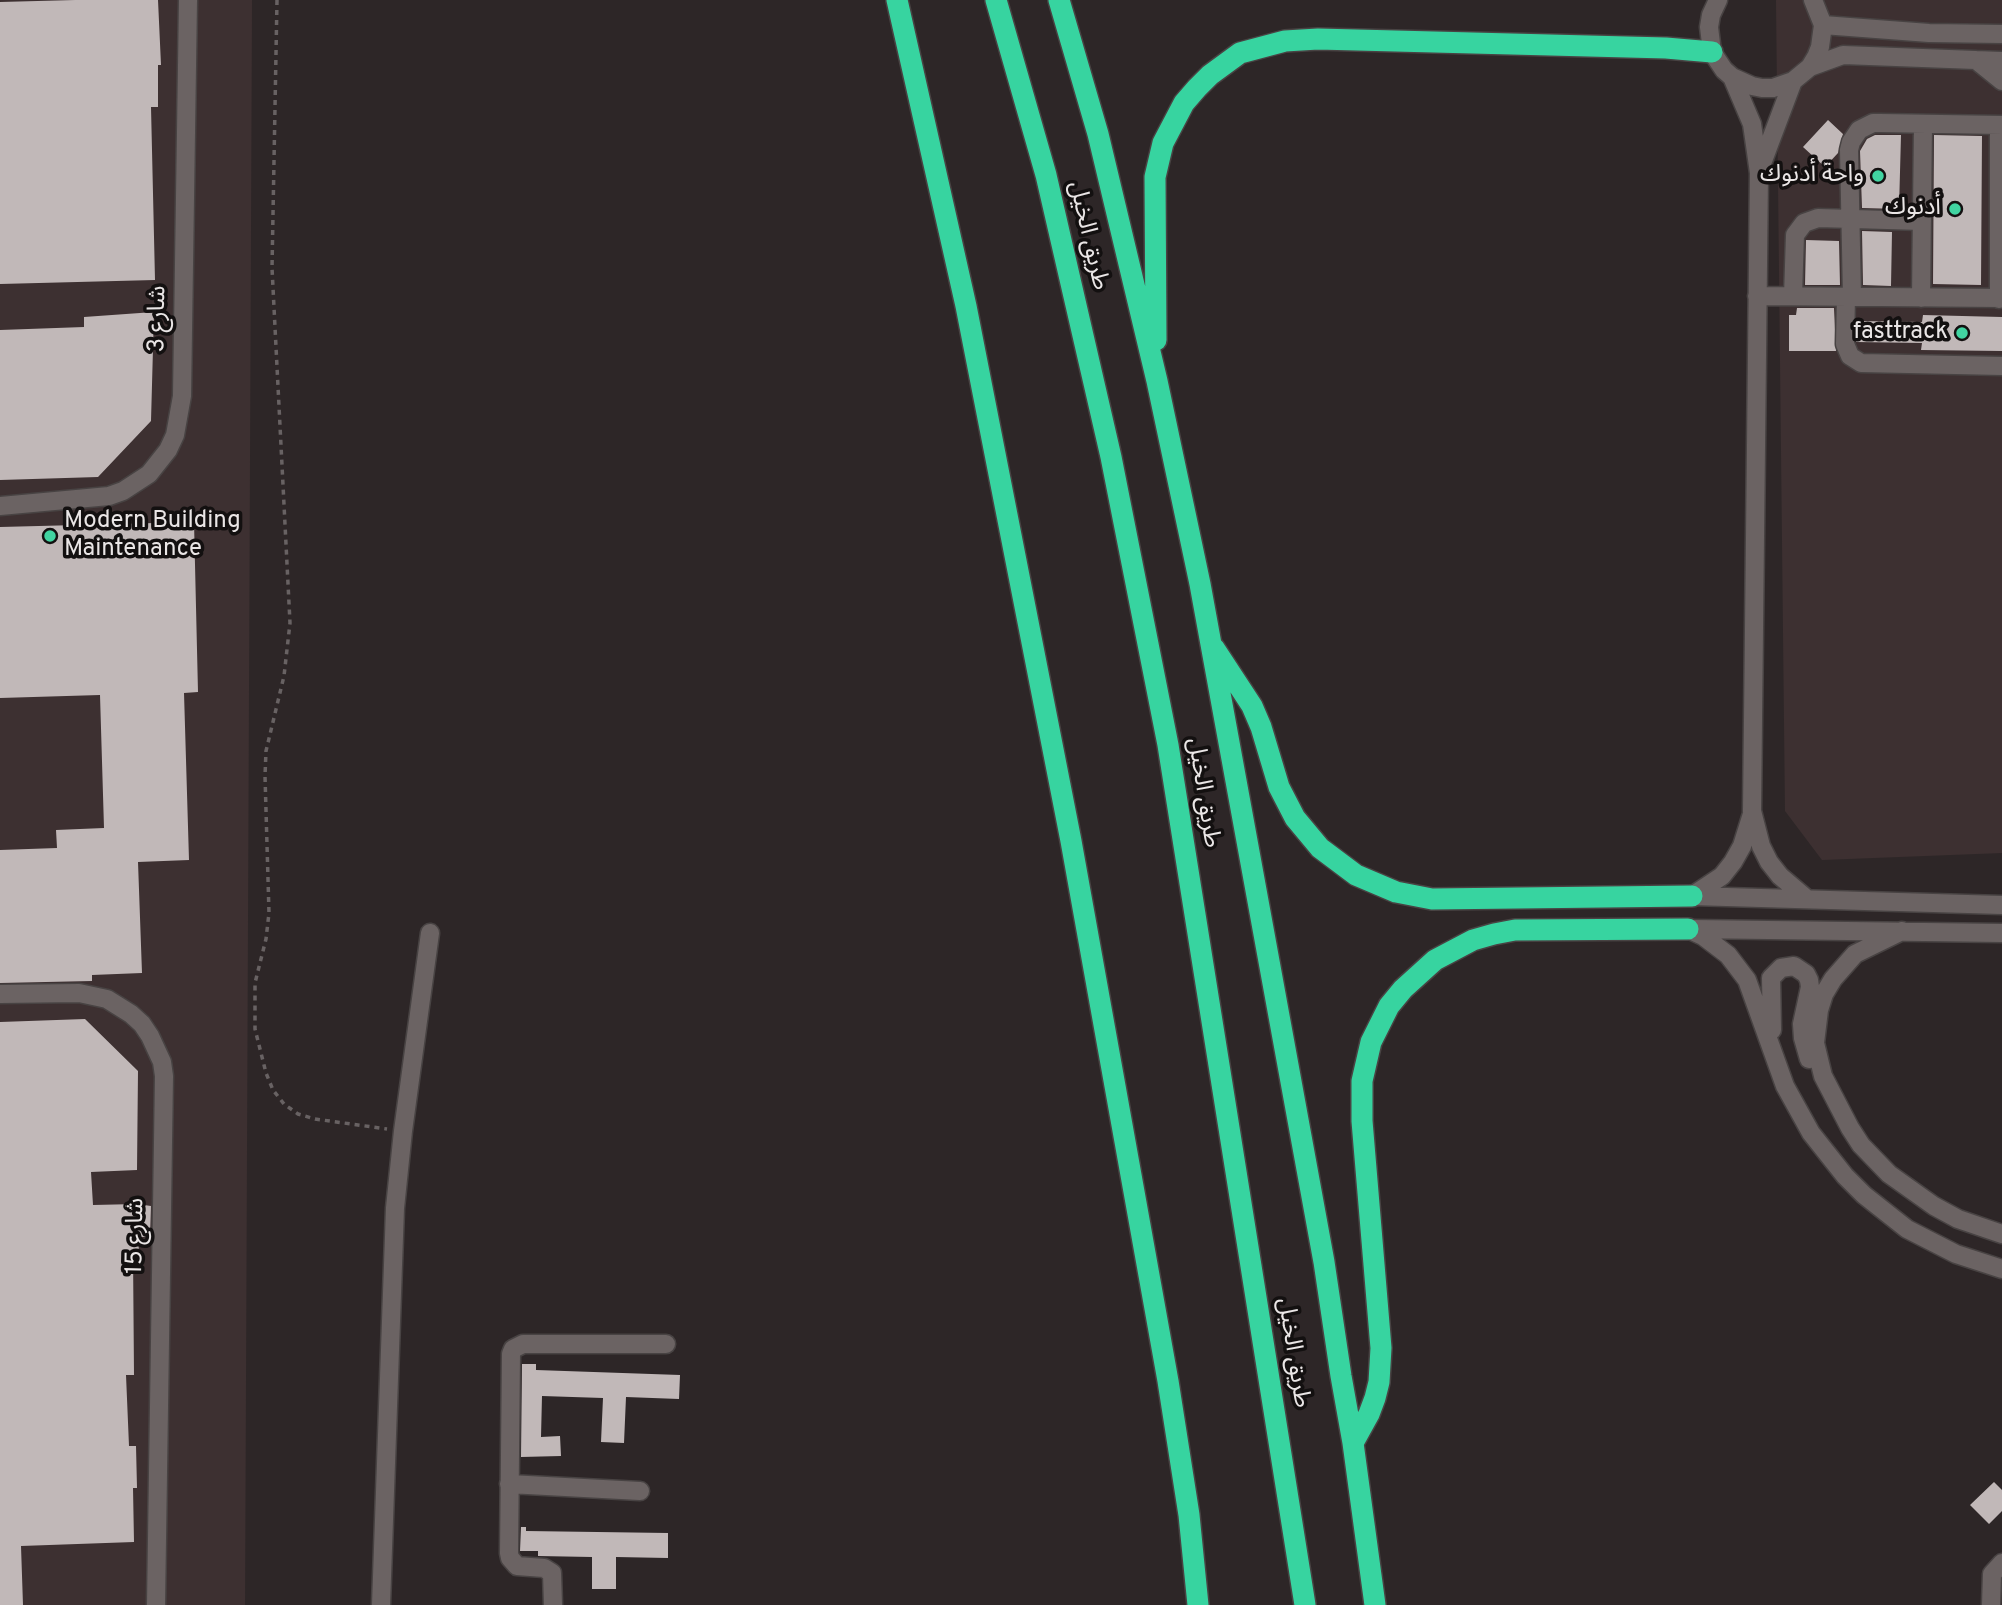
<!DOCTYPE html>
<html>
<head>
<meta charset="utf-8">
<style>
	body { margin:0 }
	canvas { display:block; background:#2d2627 }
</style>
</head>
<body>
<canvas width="2002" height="1605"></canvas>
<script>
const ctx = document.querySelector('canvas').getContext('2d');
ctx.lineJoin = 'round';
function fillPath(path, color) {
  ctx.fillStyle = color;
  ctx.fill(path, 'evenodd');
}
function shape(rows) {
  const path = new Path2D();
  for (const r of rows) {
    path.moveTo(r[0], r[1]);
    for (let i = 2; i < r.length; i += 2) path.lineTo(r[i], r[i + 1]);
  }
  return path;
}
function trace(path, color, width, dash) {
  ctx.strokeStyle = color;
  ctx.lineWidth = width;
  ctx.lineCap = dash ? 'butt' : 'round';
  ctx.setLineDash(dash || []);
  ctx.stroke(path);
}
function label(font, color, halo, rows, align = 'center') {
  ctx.font = font + ' Overpass,"Noto Sans Arabic",sans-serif';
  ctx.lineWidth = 7;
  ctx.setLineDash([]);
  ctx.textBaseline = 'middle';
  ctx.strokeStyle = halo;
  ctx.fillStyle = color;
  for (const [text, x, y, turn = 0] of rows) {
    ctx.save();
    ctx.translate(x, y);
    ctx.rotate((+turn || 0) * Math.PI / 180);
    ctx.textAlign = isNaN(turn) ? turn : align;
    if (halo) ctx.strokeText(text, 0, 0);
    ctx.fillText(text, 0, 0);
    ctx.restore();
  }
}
const built = shape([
	[0,0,252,0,245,1605,0,1605],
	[1776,0,2002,0,2002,853,1822,860,1785,811]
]);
const building = shape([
	[75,0,158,0,161,65,158,65,158,107,151,107,155,280,0,284,0,2],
	[1828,120,1843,134,1838,153,1825,167,1803,147],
	[1875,135,1901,135,1899,209,1862,208,1860,151,1867,139],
	[1934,135,1982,136,1981,285,1933,284],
	[1862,231,1892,232,1891,286,1863,285],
	[1806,240,1839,241,1840,285,1805,285],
	[1797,308,1834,308,1836,351,1789,351,1789,315,1796,315],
	[154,312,151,421,98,477,0,480,0,330,84,327,84,317],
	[1923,315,2002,317,2002,351,1921,350,1922,343,1856,342,1857,321,1922,322],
	[194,522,198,692,184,693,189,860,138,862,142,973,92,975,92,981,0,983,0,850,57,848,56,830,104,828,100,695,0,698,0,527],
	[85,1019,138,1071,137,1170,91,1172,93,1205,137,1204,151,1206,150,1237,138,1237,139,1252,133,1253,134,1375,126,1375,129,1446,136,1446,137,1488,133,1488,134,1542,21,1546,23,1605,0,1605,0,1022],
	[522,1364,536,1364,536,1370,680,1375,679,1399,626,1397,624,1443,601,1442,603,1398,542,1396,541,1437,560,1436,561,1456,521,1457],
	[1994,1482,2002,1490,2002,1511,1989,1524,1970,1505],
	[521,1527,526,1527,526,1531,668,1533,668,1558,616,1557,616,1589,592,1589,592,1557,538,1556,538,1551,520,1551]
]);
const path = shape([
	[277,0,272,268,290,623,284,676,266,751,265,776,269,913,266,939,255,983,255,1029,266,1073,273,1090,284,1104,298,1114,315,1119,387,1129]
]);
const minor = shape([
	[1718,0,1711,15,1709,27,1712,52,1724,70,1732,77,1752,86,1762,88,1773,88,1793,81,1810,67,1816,57,1820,47,1823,25,1813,0],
	[1823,25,1929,33,2002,34],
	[1976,60,2002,81],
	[1810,67,1843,55,2002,61],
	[1732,77,1752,124,1759,173,1752,811,1761,846,1769,862,1780,876,1807,899],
	[1761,166,1793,81],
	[1757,296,2002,298],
	[1793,296,1795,235,1804,223,1818,218,1922,221],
	[1846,297,1845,344,1850,356,1861,363,2002,366],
	[1852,297,1849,150,1851,142,1859,130,1873,123,1880,123,2002,125],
	[1921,298,1923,124],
	[1999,299,1999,125],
	[0,506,109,496,123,491,149,474,168,450,175,435,182,396,188,0],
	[1692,896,2002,905],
	[1692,896,1722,876,1733,862,1742,846,1752,814],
	[1688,929,1703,936,1728,955,1747,980,1785,1086,1811,1133,1845,1176,1864,1195,1907,1229,1956,1254,2002,1269],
	[1691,929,2002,933],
	[1902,931,1855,954,1833,979,1824,994,1819,1010,1815,1043,1823,1076,1850,1128,1861,1145,1889,1174,1934,1206,1958,1219,2002,1234],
	[0,994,79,993,107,999,131,1014,142,1024,150,1036,162,1062,164,1076,156,1605],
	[1772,1030,1771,978,1781,968,1794,966,1806,974,1809,980,1810,987,1802,1024,1803,1038,1809,1059],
	[509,1484,640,1491],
	[381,1605,395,1208,403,1131,430,933],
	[553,1605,552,1573,544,1568,517,1566,510,1558,509,1553,511,1354,513,1349,523,1344,666,1344],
	[1991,1605,1992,1574,2002,1563]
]);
const highway = shape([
	[897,0,966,306,1071,841,1168,1381,1189,1515,1198,1605],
	[996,0,1046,175,1111,457,1168,745,1305,1605],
	[1059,0,1098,134,1157,381,1200,584,1324,1262,1341,1376,1353,1443,1375,1605],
	[1156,340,1155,177,1163,143,1184,103,1197,88,1210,75,1240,53,1285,41,1318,39,1666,48,1712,52],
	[1214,648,1252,706,1261,727,1279,787,1295,818,1320,848,1356,875,1396,892,1432,899,1692,896],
	[1353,1443,1369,1414,1375,1398,1379,1382,1381,1348,1362,1121,1362,1081,1371,1042,1389,1006,1403,989,1435,960,1473,940,1494,934,1515,930,1688,929]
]);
const markers = [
	[1878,176,7,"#41d4a1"],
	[1955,209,7,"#41d4a1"],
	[1962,333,7,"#41d4a1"],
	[50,536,7,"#41d4a1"]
];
const poiNames = [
	["واحة أدنوك",1864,176],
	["أدنوك",1941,209],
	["fasttrack",1948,333],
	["Modern Building",64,522,"left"],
	["Maintenance",64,550,"left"]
];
const streetNames = [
	["طريق الخيل",1087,236,77],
	["شارع 3",159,319,-89],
	["طريق الخيل",1202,793,81],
	["شارع 15",137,1236,-89],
	["طريق الخيل",1292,1353,81]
];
fillPath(built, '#3d3031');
fillPath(building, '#c1b8b8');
trace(minor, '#484343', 21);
trace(highway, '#484343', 24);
trace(path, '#686263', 3.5, [5, 5]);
trace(minor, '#6b6363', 18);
trace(highway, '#37d4a0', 21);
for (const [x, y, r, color] of markers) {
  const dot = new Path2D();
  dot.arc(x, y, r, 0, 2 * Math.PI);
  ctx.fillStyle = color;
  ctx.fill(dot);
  trace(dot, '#131010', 2.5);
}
label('24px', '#eae6e6', '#131010', poiNames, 'right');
label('24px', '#eae6e6', '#131010', streetNames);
</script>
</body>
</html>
